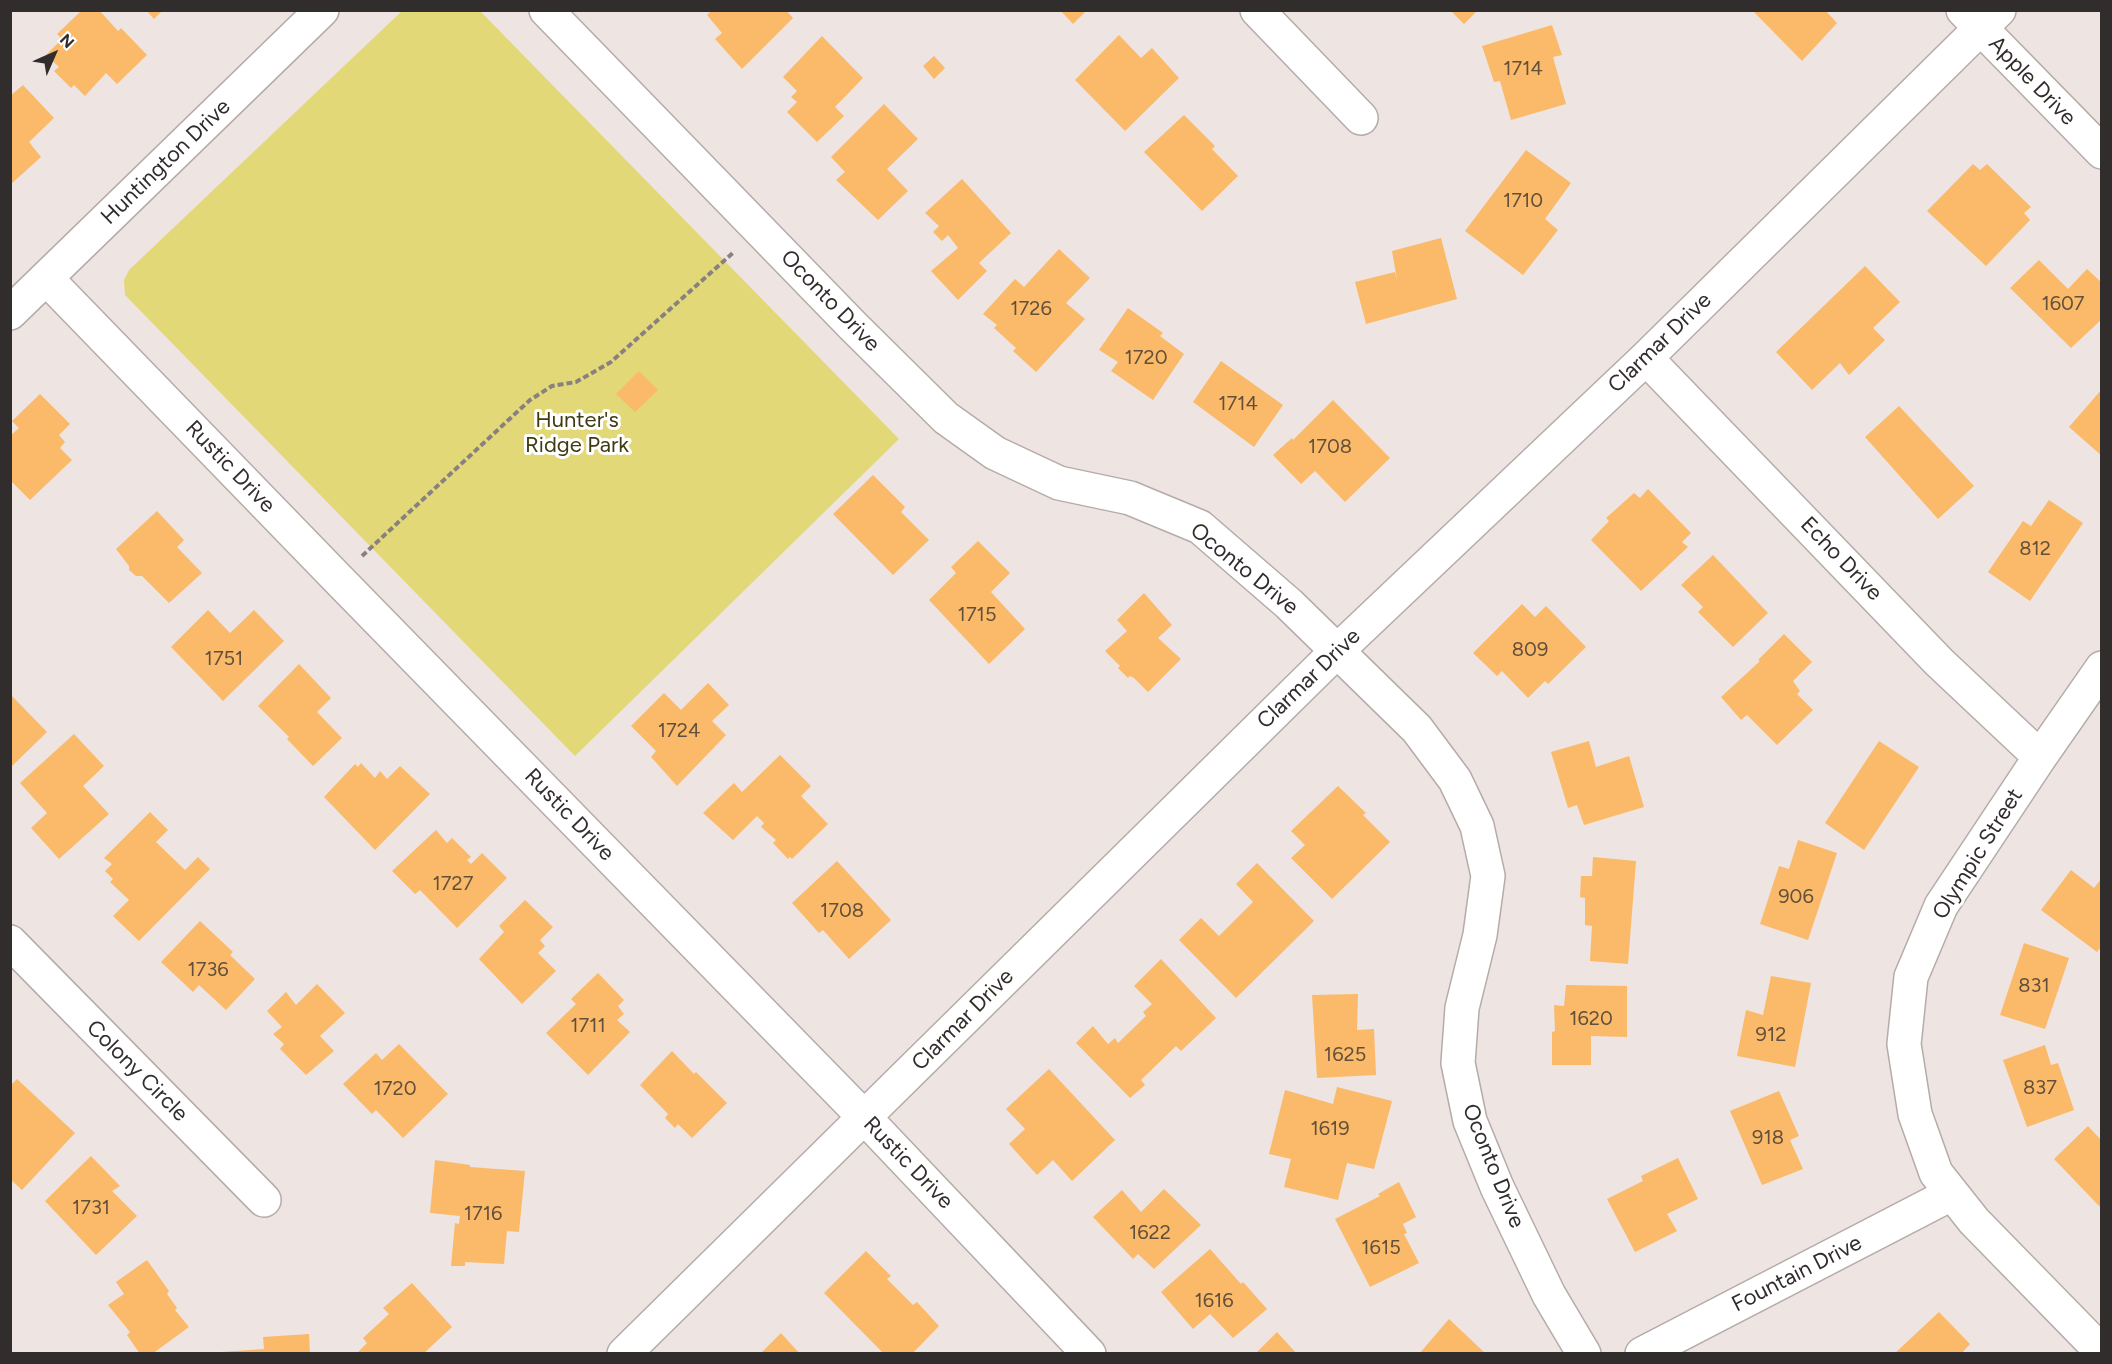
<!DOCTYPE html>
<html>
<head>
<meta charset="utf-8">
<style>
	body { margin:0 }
	#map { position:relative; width:2112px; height:1364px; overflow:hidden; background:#eee4e1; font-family:Figtree,sans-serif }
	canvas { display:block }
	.frame { position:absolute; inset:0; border:12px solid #312d2c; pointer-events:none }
	.north { position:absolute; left:24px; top:24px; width:60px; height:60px; -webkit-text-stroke:4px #fff; paint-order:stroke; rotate:45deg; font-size:16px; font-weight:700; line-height:24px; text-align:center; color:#312d2c }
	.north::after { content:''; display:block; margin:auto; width:21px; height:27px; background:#312d2c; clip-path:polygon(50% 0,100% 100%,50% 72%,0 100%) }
</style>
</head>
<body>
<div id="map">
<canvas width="2112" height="1364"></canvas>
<div class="frame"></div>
<div class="north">N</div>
</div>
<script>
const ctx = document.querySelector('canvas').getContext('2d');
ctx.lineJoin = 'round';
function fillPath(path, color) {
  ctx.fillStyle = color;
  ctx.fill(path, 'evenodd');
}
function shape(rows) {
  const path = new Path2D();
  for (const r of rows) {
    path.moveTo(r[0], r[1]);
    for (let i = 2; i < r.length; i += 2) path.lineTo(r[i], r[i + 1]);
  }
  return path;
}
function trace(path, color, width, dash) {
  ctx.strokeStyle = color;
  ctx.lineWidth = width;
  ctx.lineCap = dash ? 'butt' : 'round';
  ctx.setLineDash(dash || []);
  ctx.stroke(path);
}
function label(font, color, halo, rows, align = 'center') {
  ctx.font = font + ' Figtree,sans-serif';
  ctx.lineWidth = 6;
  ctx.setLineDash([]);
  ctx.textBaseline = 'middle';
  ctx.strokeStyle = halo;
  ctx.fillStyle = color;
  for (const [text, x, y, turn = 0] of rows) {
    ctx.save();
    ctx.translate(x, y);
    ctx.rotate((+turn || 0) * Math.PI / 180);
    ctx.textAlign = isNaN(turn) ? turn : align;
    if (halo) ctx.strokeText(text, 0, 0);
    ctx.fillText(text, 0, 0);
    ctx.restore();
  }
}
const green = shape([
	[402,11,480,11,899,439,575,756,125,295,124,280,129,270]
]);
const building = shape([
	[82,10,99,10,118,31,121,28,147,55,117,84,106,73,85,96,74,85,71,88,54,71,59,67,46,55,62,39,57,34],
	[146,10,163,10,154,19],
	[712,10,786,10,793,18,742,69,715,39,722,33,707,15],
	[1060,10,1087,10,1073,24],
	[1450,10,1478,10,1464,24],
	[1752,10,1825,10,1837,23,1802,61],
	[1552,25,1562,55,1553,57,1566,104,1511,120,1500,81,1494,82,1482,46],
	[1119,35,1141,58,1152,48,1179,78,1125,131,1075,80],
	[822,36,863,78,835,107,844,116,817,142,787,112,797,102,791,97,797,91,783,77],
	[934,56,945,68,934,79,923,66],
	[23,85,54,118,29,142,41,157,10,185,10,96],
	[884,104,918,139,887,169,908,191,878,220,836,180,845,172,831,157],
	[1184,115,1215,146,1212,149,1238,176,1202,211,1144,152],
	[1526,150,1571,183,1545,219,1558,230,1523,275,1465,231],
	[1973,164,1980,170,1987,164,2031,207,2024,213,2030,220,1986,266,1927,211],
	[962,179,1011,233,979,263,987,271,958,300,931,271,958,248,948,235,942,241,933,232,939,226,925,213],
	[1441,238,1457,299,1366,324,1355,282,1395,272,1397,280,1392,251],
	[1059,249,1090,278,1066,303,1085,319,1036,372,1013,351,1016,348,994,328,997,325,983,314,1015,279,1024,287],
	[2039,260,2068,289,2087,269,2102,283,2102,319,2071,348,2010,288],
	[1865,266,1900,302,1873,328,1885,340,1849,375,1840,363,1812,390,1776,352],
	[1128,308,1163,333,1160,336,1184,354,1153,400,1111,371,1118,362,1099,350],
	[1221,361,1283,405,1254,447,1193,402],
	[639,371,658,390,635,412,616,394],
	[2102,389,2102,456,2069,427],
	[40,394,70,424,59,435,65,442,60,448,72,460,30,500,10,480,10,436,19,428,12,421],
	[1333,400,1390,458,1345,502,1315,471,1301,484,1273,455,1292,438,1293,440],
	[1899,406,1974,486,1938,519,1865,437],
	[873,475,905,507,901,512,929,540,893,575,833,514],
	[1648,489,1691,533,1682,542,1688,547,1641,591,1591,540,1609,521,1606,518,1634,493,1640,498],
	[2049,500,2083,523,2030,601,1988,572,2023,521,2031,526],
	[157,511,184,540,177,547,202,573,169,603,142,576,136,576,129,570,129,566,116,549],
	[978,541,1010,573,991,592,1025,629,989,664,929,600,956,573,951,567],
	[1713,555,1768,613,1733,647,1698,612,1703,607,1681,585],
	[1144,593,1172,625,1158,638,1181,659,1148,692,1134,678,1130,676,1128,678,1118,668,1120,666,1105,651,1127,631,1117,620],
	[1522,604,1535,617,1546,606,1586,647,1548,684,1545,681,1528,698,1502,671,1497,676,1473,653],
	[208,610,230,633,254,610,284,641,223,701,171,647],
	[1784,634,1812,662,1793,681,1800,691,1797,694,1813,710,1777,745,1747,715,1741,720,1721,697,1760,661,1758,660],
	[299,664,331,698,317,712,342,738,313,766,287,739,289,737,258,706],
	[708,683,729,705,712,721,726,735,677,786,651,757,656,751,631,726,664,693,681,710],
	[10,694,47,732,10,768],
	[74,734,104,766,83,786,109,814,59,859,31,828,47,813,20,783],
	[1589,741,1596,767,1629,756,1644,807,1584,825,1577,805,1568,808,1551,752],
	[1879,741,1919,767,1864,850,1825,823],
	[780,755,811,786,801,796,828,824,792,859,790,857,788,859,773,843,776,840,761,827,764,823,757,816,733,840,703,813,734,783,742,792],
	[361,763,375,778,380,771,387,779,400,766,430,794,375,850,324,797,355,764,358,767],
	[1338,786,1366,813,1363,815,1390,842,1332,899,1291,858,1305,845,1291,831],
	[150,812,168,830,156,842,185,870,198,857,210,869,139,941,113,916,129,900,110,882,113,879,105,871,112,864,104,858],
	[436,830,447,843,452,838,471,857,467,860,471,864,482,853,507,878,457,928,420,890,415,894,392,871],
	[1798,840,1837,853,1808,940,1760,924,1779,866,1789,869],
	[1593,857,1636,861,1628,964,1590,961,1592,926,1585,925,1585,898,1580,897,1581,876,1592,876],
	[837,861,891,920,849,959,823,930,819,933,792,903],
	[1257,863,1314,921,1236,998,1179,940,1201,918,1219,936,1253,902,1236,884],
	[2071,870,2094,888,2102,878,2102,946,2097,952,2041,910],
	[525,900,553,927,540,940,545,946,538,953,556,971,522,1004,479,959,504,932,499,926],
	[200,921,233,952,230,955,255,979,226,1010,199,985,193,992,161,962],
	[2024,943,2069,958,2045,1029,2000,1015],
	[1161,959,1216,1018,1181,1051,1176,1046,1141,1080,1145,1085,1130,1098,1076,1043,1093,1026,1108,1044,1115,1038,1118,1043,1146,1016,1143,1012,1152,1004,1134,986],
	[598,973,624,1000,618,1006,624,1014,617,1020,630,1032,588,1075,546,1033,576,1004,571,999],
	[1771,976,1811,983,1795,1067,1737,1056,1746,1010,1763,1015],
	[317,984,345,1013,320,1036,334,1051,306,1075,280,1049,284,1044,273,1034,282,1027,267,1011,286,992,296,1005],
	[1566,985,1627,986,1627,1037,1591,1036,1591,1065,1552,1065,1552,1032,1555,1031,1554,1005,1564,1006],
	[1358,994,1357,1030,1374,1029,1376,1075,1317,1078,1312,995],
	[399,1044,448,1094,403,1138,376,1110,372,1114,343,1084,376,1053,382,1060],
	[2045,1045,2051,1065,2058,1063,2074,1110,2027,1127,2003,1060],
	[672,1051,694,1074,696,1072,727,1103,692,1138,678,1124,675,1128,665,1118,668,1114,640,1085],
	[1049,1069,1115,1140,1072,1181,1053,1160,1037,1175,1009,1144,1025,1129,1006,1109],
	[17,1079,75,1133,22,1190,10,1179,10,1086],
	[1337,1087,1392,1101,1374,1169,1347,1163,1338,1200,1284,1187,1291,1159,1269,1154,1285,1090,1333,1104],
	[1779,1091,1799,1136,1790,1140,1803,1169,1762,1185,1730,1111],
	[2088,1126,2102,1141,2102,1209,2054,1159],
	[91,1156,120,1186,112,1191,137,1216,96,1255,45,1201],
	[1678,1158,1698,1199,1667,1214,1677,1231,1635,1252,1607,1199,1643,1181,1641,1176],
	[435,1160,470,1165,470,1167,525,1171,519,1232,507,1231,504,1264,465,1262,465,1266,451,1266,455,1223,459,1224,460,1216,430,1213],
	[1399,1182,1416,1217,1403,1224,1407,1233,1404,1234,1419,1263,1370,1287,1335,1219,1380,1196,1378,1194],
	[1164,1189,1201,1225,1154,1269,1138,1254,1133,1259,1093,1217,1122,1190,1141,1212],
	[1210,1249,1241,1284,1243,1282,1267,1309,1233,1338,1210,1314,1193,1329,1161,1292],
	[866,1251,891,1276,887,1279,913,1305,917,1302,939,1326,912,1354,884,1354,824,1293],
	[147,1260,169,1291,167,1294,177,1308,175,1310,189,1327,152,1354,140,1354,127,1335,130,1332,108,1305,124,1294,116,1282],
	[412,1283,452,1327,423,1354,356,1354,367,1343,363,1338,389,1314,383,1308],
	[1939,1312,1970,1344,1961,1354,1894,1354],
	[1449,1319,1486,1354,1419,1354],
	[1277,1332,1297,1354,1255,1354],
	[781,1333,800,1354,760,1354],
	[309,1334,310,1354,221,1354,221,1352,264,1349,263,1337]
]);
const path = shape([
	[362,556,530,400,552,386,576,382,611,362,734,252]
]);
const minor = shape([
	[546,10,853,326,946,418,995,453,1059,483,1130,498,1200,527,1289,604,1417,729,1455,780,1477,826,1488,876,1480,935,1462,1008,1458,1063,1470,1121,1497,1187,1549,1295,1584,1354],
	[1257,10,1361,118],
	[1963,10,2102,152],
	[47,279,338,579,864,1117,1089,1354],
	[10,313,322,10],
	[1646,358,1939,662,2040,757],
	[2102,668,2040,757,1941,906,1911,977,1904,1044,1915,1114,1936,1173,1974,1221,2102,1352],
	[10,942,264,1200],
	[624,1354,1337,651,1646,358,1999,10],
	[1642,1354,1951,1194]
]);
const numberNames = [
	["1714",1523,69],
	["1710",1523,201],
	["1607",2063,304],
	["1726",1031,309],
	["1720",1146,358],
	["1714",1238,404],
	["1708",1330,447],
	["812",2035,549],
	["1715",977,615],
	["809",1530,650],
	["1751",224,659],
	["1724",679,731],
	["1727",453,884],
	["906",1796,897],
	["1708",842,911],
	["1736",208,970],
	["831",2034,986],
	["1620",1591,1019],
	["1711",588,1026],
	["912",1771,1035],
	["1625",1345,1055],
	["837",2040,1088],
	["1720",395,1089],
	["1619",1330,1129],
	["918",1768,1138],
	["1731",91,1208],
	["1716",483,1214],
	["1622",1150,1233],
	["1615",1381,1248],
	["1616",1214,1301]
];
const streetNames = [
	["Apple Drive",2032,81,46],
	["Huntington Drive",166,162,-44],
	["Oconto Drive",830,301,46],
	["Clarmar Drive",1660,343,-44],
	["Rustic Drive",230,467,46],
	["Echo Drive",1841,559,46],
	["Oconto Drive",1244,569,39],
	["Clarmar Drive",1309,679,-44],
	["Rustic Drive",569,815,46],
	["Olympic Street",1978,854,-58],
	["Clarmar Drive",963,1020,-45],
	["Colony Circle",137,1071,45],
	["Rustic Drive",908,1163,46],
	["Oconto Drive",1493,1166,68],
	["Fountain Drive",1797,1274,-27]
];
const parkNames = [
	["Hunter's",577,421],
	["Ridge Park",577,446]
];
fillPath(green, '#e2d878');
fillPath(building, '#faba69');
trace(minor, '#b5aba8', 36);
trace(path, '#88817f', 4, [6, 3]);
trace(minor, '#fff', 33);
label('20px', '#63503b', null, numberNames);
label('22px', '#312d2c', '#fff', streetNames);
label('22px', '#403c11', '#fff', parkNames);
</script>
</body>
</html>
